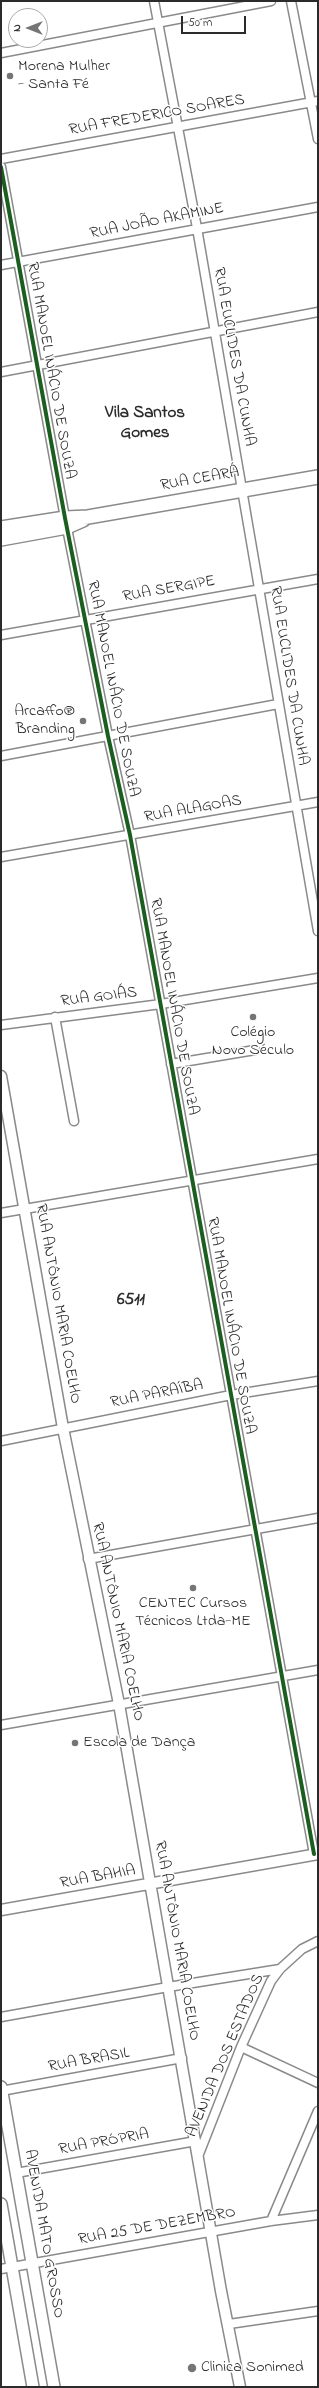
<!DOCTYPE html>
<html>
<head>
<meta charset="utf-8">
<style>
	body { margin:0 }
	#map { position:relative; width:319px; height:2388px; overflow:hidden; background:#fff; font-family:"Indie Flower",sans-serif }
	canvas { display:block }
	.frame { position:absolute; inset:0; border:2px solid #2b2b2b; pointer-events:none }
	.north { position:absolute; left:8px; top:8px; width:40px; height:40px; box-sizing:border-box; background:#fff; border:1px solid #aaa; border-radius:50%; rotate:270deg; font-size:11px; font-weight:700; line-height:16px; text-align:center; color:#2b2b2b }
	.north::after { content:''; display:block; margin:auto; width:14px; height:18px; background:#757575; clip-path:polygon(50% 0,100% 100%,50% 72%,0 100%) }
	.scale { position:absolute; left:181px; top:16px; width:65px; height:18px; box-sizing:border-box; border:2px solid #2b2b2b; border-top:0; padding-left:5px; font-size:12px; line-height:14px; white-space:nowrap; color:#2b2b2b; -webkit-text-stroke:3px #fff; paint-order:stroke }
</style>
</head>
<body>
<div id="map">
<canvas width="319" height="2388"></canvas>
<div class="frame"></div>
<div class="north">N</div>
<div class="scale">50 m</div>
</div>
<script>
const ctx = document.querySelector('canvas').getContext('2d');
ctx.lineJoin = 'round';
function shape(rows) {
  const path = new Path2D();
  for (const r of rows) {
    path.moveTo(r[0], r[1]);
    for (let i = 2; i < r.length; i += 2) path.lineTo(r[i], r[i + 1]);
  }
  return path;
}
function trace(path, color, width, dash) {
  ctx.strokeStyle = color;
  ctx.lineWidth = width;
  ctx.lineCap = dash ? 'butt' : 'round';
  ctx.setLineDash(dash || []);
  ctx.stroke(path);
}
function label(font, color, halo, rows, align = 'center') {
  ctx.font = font + ' "Indie Flower",sans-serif';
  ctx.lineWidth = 3;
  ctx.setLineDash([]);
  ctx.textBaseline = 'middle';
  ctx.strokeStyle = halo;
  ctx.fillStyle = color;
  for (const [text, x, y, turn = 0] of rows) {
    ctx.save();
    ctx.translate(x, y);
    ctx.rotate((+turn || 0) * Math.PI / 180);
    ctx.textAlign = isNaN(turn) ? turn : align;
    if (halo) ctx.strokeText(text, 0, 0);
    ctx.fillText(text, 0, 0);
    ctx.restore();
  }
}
const minor = shape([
	[154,1,197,228,318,931],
	[291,1,318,139],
	[1,53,271,1],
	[1,159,318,101],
	[1,167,65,518,108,736,130,835,314,1854],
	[1,265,318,207],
	[1,372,318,312],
	[1,635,318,579],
	[1,756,278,704],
	[1,857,318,802],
	[55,1017,74,1121],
	[1,1025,161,1004,318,978],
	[171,1064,255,1050],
	[1,1213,318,1159],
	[1,1441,231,1395,318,1381],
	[88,1559,318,1518],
	[1,1725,318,1670],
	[1,2017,168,1987,280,1969],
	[241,2047,318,2083],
	[1,2091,182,2058],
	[199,2154,241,2047,271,1981,280,1969,302,1949,318,1941],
	[16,2173,196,2141],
	[271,2221,318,2111],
	[1,2269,271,2221,318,2215],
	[229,2324,318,2311]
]);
const tertiary = shape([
	[1,1076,63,1428,119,1704,221,2291,240,2387],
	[1,1910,318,1854]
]);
const secondary = shape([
	[1,2087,54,2387],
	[1,2204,33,2387]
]);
const primary = shape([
	[1,528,65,518,88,517,318,477],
	[1,539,67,527,83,520]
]);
const cycleway = shape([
	[1,167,65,518,108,736,130,835,314,1854]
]);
const markers = [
	[10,76,4,"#757575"],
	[83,721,4,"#757575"],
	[253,1017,4,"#757575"],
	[193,1588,4,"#757575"],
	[75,1743,4,"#757575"],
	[192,2368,5,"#757575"]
];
const poiNames = [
	["Morena Mulher",18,67],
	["- Santa Fé",18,85],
	["Arcaffo®",75,712,"right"],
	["Branding",75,730,"right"],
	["Colégio",253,1033,"center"],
	["Novo Século",253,1051,"center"],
	["CENTEC Cursos",193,1604,"center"],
	["Técnicos Ltda-ME",193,1622,"center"],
	["Escola de Dança",83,1743],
	["Clinica Sonimed",201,2368]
];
const streetNames = [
	["RUA FREDERICO SOARES",157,116,-10],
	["RUA JOÃO AKAMINE",157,222,-11],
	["RUA EUCLIDES DA CUNHA",233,357,80],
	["RUA MANOEL INÁCIO DE SOUZA",50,371,80],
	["RUA CEARÁ",200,480,-10],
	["RUA SERGIPE",169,590,-10],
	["RUA EUCLIDES DA CUNHA",288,676,81],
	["RUA MANOEL INÁCIO DE SOUZA",112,689,79],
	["RUA ALAGOAS",193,810,-10],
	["RUA GOIÁS",99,998,-7],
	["RUA MANOEL INÁCIO DE SOUZA",173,1007,80],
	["RUA ANTÔNIO MARIA COELHO",57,1304,80],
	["RUA MANOEL INÁCIO DE SOUZA",230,1326,80],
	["RUA PARAÍBA",157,1395,-11],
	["RUA ANTÔNIO MARIA COELHO",117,1622,78],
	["RUA BAHIA",98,1878,-10],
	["RUA ANTÔNIO MARIA COELHO",176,1941,80],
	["AVENIDA DOS ESTADOS",226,2056,-67],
	["RUA BRASIL",89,2061,-10],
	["RUA PRÓPRIA",104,2143,-10],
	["RUA 25 DE DEZEMBRO",157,2227,-10],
	["AVENIDA MATO GROSSO",43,2234,80]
];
const neighbourhoodNames = [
	["Vila Santos",145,414],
	["Gomes",145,434],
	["6511",131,1301]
];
trace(minor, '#8a8a8a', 11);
trace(tertiary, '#8a8a8a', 13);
trace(secondary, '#8a8a8a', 14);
trace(primary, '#8a8a8a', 16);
trace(minor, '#fff', 8);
trace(tertiary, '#fff', 10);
trace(secondary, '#fff', 11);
trace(primary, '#fff', 13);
trace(cycleway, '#1b5e20', 4);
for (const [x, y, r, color] of markers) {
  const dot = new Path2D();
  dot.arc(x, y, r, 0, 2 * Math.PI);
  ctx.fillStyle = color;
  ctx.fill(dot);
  trace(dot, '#fff', 1.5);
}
label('16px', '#2b2b2b', '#fff', poiNames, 'left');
label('16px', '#2b2b2b', '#fff', streetNames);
label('bold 17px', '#2b2b2b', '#fff', neighbourhoodNames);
</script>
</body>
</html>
